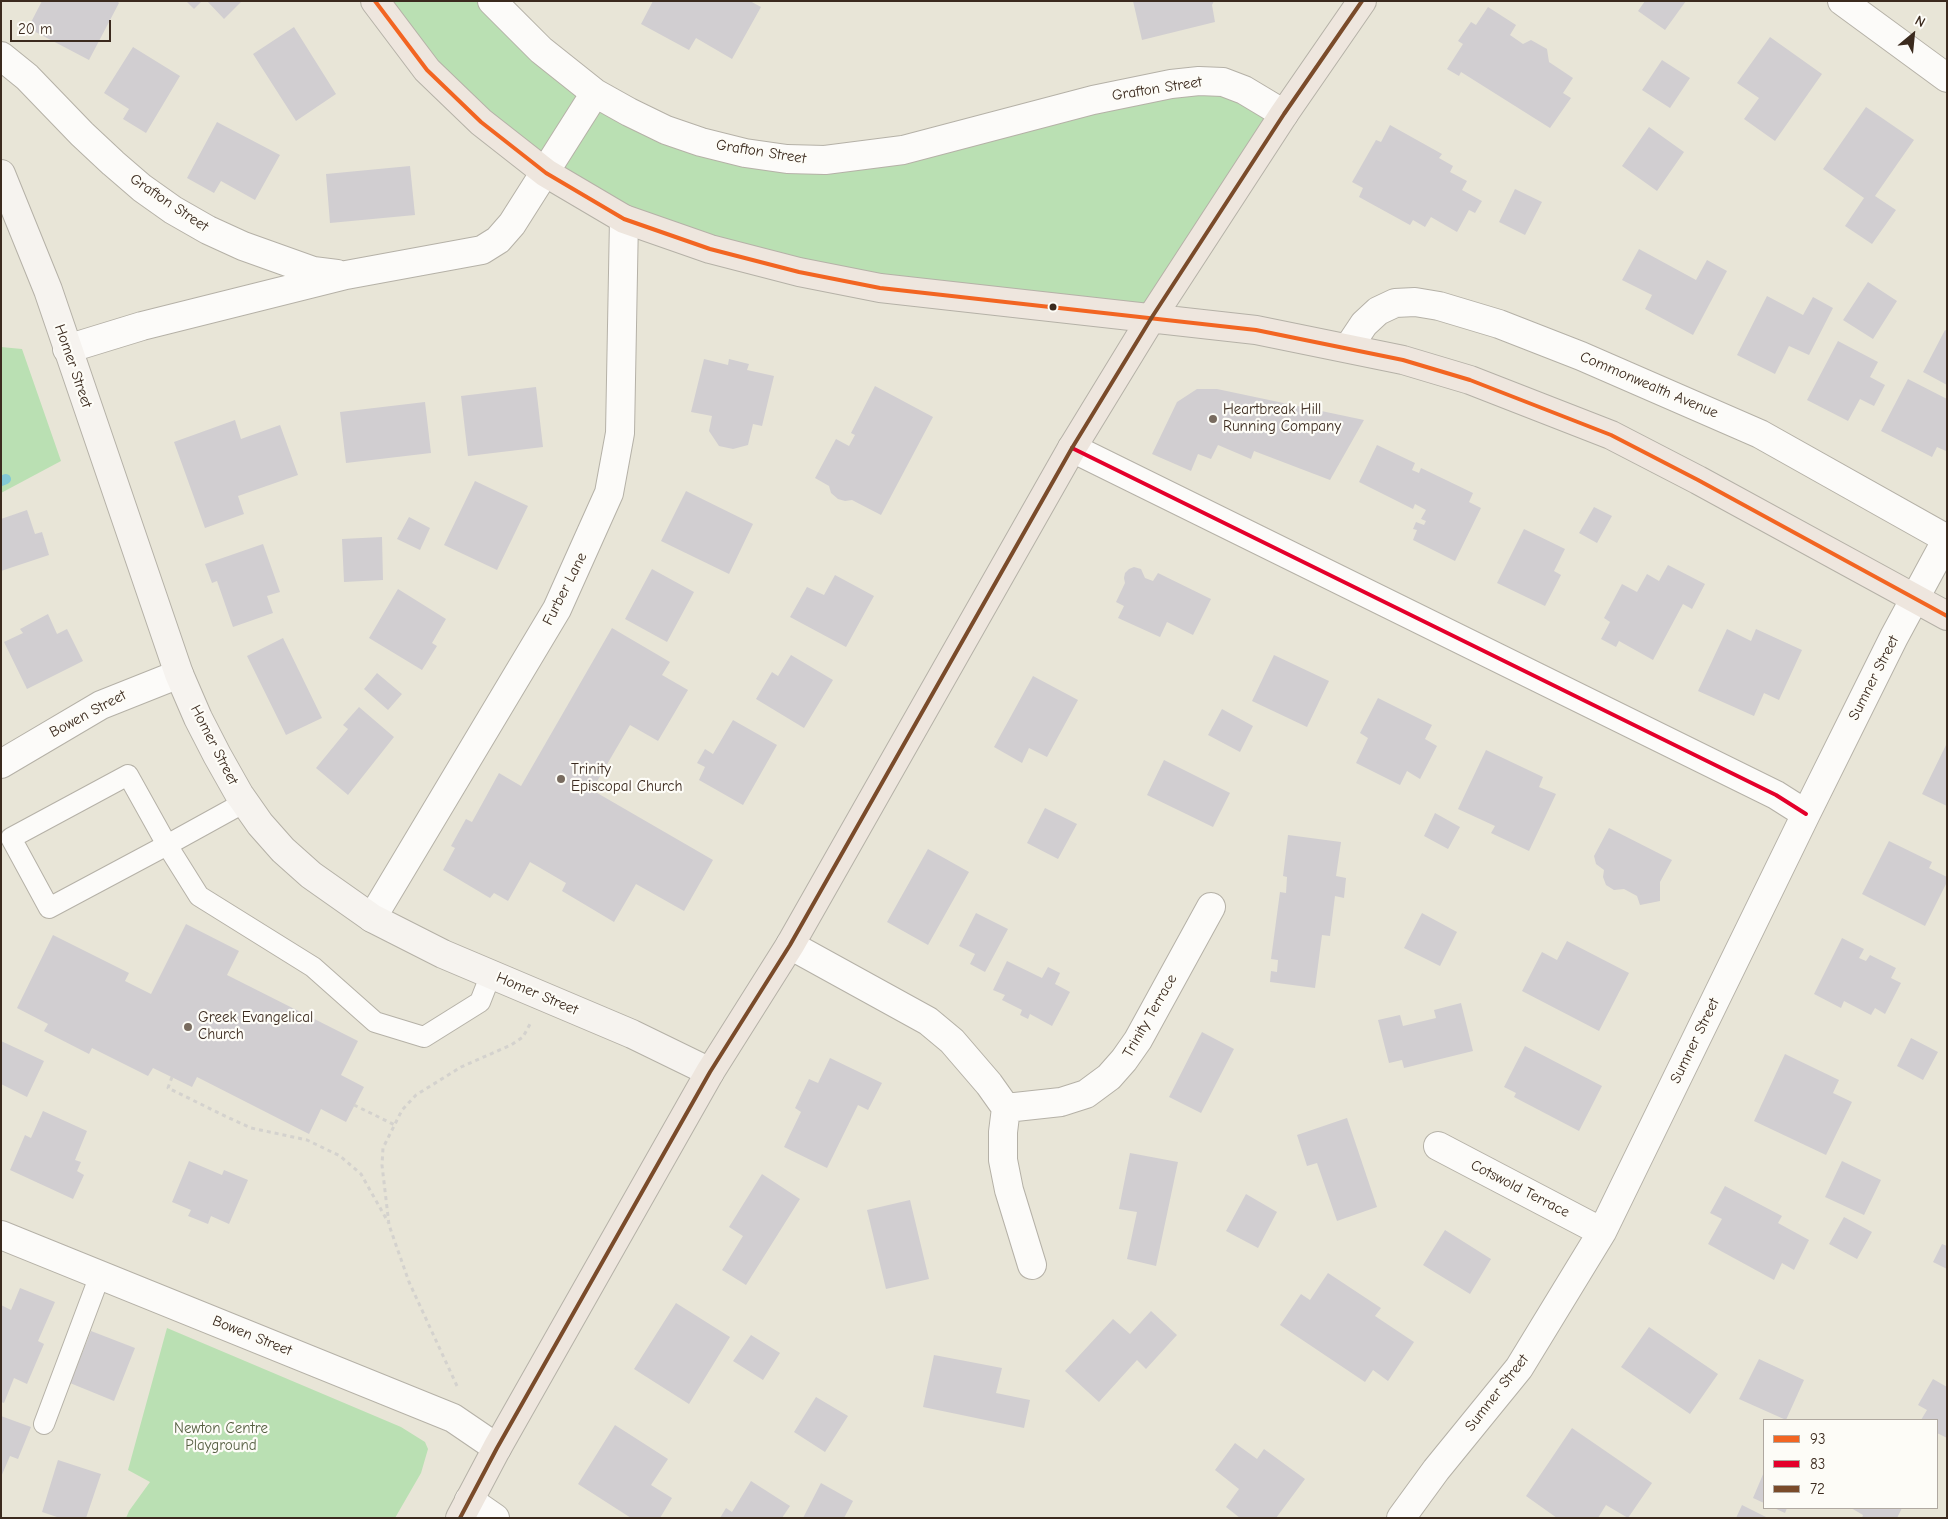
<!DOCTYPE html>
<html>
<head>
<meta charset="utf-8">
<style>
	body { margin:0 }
	#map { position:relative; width:1948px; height:1519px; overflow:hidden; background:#e8e5d7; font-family:"Comic Neue",sans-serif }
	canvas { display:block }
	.frame { position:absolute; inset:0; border:2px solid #3b2a1e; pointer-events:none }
	.legend { position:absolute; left:1763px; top:1419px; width:175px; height:90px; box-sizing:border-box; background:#fdfcf7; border:1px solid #afa8a0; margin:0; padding:6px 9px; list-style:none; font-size:15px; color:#3b2a1e }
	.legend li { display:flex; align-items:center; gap:10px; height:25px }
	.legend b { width:25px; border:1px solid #afa8a0 }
	.north { position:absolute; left:1888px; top:10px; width:50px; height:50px; -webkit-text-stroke:4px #fdfcf7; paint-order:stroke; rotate:28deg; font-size:14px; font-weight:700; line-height:20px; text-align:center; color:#3b2a1e }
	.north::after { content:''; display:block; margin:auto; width:18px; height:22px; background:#3b2a1e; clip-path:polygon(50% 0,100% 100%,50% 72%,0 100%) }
	.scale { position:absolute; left:10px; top:20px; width:101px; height:22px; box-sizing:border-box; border:2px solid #3b2a1e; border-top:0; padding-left:6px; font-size:15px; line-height:18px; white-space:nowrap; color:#3b2a1e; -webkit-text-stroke:4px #fdfcf7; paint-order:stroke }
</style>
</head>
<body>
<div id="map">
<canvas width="1948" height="1519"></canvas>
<div class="frame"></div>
<ul class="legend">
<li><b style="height:6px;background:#f26522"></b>93</li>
<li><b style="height:6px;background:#e4002b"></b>83</li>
<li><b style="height:6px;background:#7a4b2a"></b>72</li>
</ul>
<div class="north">N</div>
<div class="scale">20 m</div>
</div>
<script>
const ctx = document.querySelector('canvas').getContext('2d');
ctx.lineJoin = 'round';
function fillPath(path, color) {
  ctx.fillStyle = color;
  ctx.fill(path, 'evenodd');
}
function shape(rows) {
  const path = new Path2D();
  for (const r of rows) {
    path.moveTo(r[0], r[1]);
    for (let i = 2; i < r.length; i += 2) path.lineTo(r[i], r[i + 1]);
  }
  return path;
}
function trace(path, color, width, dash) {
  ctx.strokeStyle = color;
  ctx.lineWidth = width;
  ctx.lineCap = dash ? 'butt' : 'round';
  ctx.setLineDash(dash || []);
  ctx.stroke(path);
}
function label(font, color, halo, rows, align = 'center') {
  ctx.font = font + ' "Comic Neue",sans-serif';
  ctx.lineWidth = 4.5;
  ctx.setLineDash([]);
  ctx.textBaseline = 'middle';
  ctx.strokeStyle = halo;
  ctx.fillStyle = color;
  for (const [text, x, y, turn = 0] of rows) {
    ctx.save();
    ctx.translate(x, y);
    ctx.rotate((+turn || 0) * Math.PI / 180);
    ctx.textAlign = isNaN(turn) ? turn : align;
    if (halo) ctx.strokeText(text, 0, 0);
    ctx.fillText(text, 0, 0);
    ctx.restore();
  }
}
const green = shape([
	[375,1,492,1,595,93,787,159,1199,81,1284,114,1152,317,710,249,546,173],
	[1,347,22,349,61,461,1,493],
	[167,1328,401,1427,425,1442,428,1449,421,1473,395,1518,126,1518,129,1511,150,1482,128,1470]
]);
const stream = shape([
	[1,481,6,479]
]);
const building = shape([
	[42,1,117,1,119,3,89,60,28,28],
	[186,1,202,1,194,9],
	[207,1,242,1,224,19],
	[653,1,750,1,761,7,732,59,696,38,689,50,641,24],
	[1133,1,1214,1,1212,5,1215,22,1142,40],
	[1645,1,1686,1,1665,30,1638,11],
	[1488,7,1516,25,1510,35,1523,44,1531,40,1547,49,1549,62,1573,78,1563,93,1571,98,1550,128,1461,72,1459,76,1447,69,1463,44,1458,41,1471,22,1476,25],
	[294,27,336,94,296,121,253,54],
	[1770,37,1822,74,1775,141,1744,119,1759,98,1737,83],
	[133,47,180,76,146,133,123,119,129,109,104,93],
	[1662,60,1690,78,1670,108,1642,90],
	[1866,107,1914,140,1875,196,1896,210,1872,244,1845,226,1864,198,1823,169],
	[217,122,280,155,255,200,221,181,214,193,187,178],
	[1390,125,1442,154,1439,158,1453,166,1450,172,1467,181,1462,190,1482,201,1475,213,1469,210,1457,232,1431,217,1425,227,1413,220,1410,225,1359,197,1363,188,1352,182,1376,140,1381,142],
	[1649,127,1684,152,1657,191,1622,166],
	[410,166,415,215,330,223,326,174],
	[1515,189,1542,202,1525,235,1499,222],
	[1639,249,1696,280,1707,260,1727,271,1693,335,1645,309,1652,295,1622,280],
	[1868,282,1897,301,1873,339,1843,320],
	[1767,296,1803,315,1813,297,1833,308,1809,355,1789,346,1775,374,1737,355],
	[1945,330,1947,331,1947,385,1923,372],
	[1838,341,1878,362,1870,377,1885,385,1874,406,1860,399,1848,421,1807,400],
	[704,359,728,365,729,359,749,364,747,370,774,376,762,426,753,424,748,445,733,449,719,446,709,431,712,416,691,412],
	[1908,379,1947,399,1947,449,1946,451,1937,447,1932,457,1881,431],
	[875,386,933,417,881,515,852,500,845,501,838,499,831,493,829,486,815,478,836,439,849,446,855,435,851,433],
	[536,387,543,447,468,456,461,396],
	[1197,389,1217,389,1364,420,1330,480,1254,451,1251,459,1218,445,1211,459,1198,454,1191,471,1152,454,1177,402],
	[425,402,431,453,346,463,340,412],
	[235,420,241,439,280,425,298,475,238,496,244,514,205,528,174,442],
	[1377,445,1415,463,1412,470,1419,473,1421,468,1473,493,1469,502,1481,508,1455,561,1413,540,1417,530,1413,529,1416,522,1424,525,1426,521,1421,519,1426,510,1415,504,1413,509,1359,482],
	[475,481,528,506,497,570,444,545],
	[686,491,753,524,729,574,661,541],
	[1594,507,1612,516,1597,543,1579,533],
	[27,510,35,534,42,532,49,555,1,571,1,519],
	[409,517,430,528,420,550,397,539],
	[1524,529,1565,549,1554,571,1561,575,1545,606,1497,583],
	[382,537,383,580,344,582,342,539],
	[263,544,280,592,267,596,273,613,233,627,217,581,212,583,205,564],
	[1668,565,1705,584,1692,609,1683,604,1653,660,1619,641,1616,647,1601,639,1610,622,1604,618,1622,584,1637,592,1647,574,1659,581],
	[1134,567,1141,569,1145,578,1153,581,1158,573,1211,599,1193,635,1167,622,1160,637,1118,618,1124,606,1116,602,1125,583,1124,578,1125,573,1129,569],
	[652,569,694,592,667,642,625,619],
	[835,575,874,596,846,647,790,617,807,587,824,595],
	[398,589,446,619,432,643,437,646,422,670,369,638],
	[48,614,57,634,67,629,83,661,27,689,4,642,23,633,20,629],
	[612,628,670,662,662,675,688,690,658,741,630,725,592,790,713,860,684,911,636,884,614,922,562,891,566,883,530,862,508,901,494,893,490,898,443,870,455,848,451,846,466,819,472,822,499,773,521,786],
	[1727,629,1751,641,1756,629,1802,650,1779,700,1764,693,1754,716,1698,691],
	[283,638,322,718,286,735,247,656],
	[791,655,833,680,804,728,756,699,772,672,778,676],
	[1274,655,1329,681,1307,727,1252,701],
	[377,673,402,694,388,710,364,689],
	[1033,676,1078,700,1047,757,1029,748,1022,763,994,747],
	[1378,698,1432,725,1425,739,1437,746,1420,779,1407,771,1400,785,1356,763,1368,738,1360,733],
	[359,707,394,737,348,795,316,768,348,729,343,725],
	[1222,709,1253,726,1240,752,1208,735],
	[733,720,777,745,743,805,699,780,705,767,697,763,705,749,713,754],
	[1947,743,1947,806,1922,794],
	[1486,750,1543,777,1539,787,1556,794,1529,851,1491,833,1495,826,1458,809],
	[1164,760,1230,793,1213,827,1147,795],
	[1045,808,1077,824,1058,859,1027,843],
	[1435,813,1460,827,1448,849,1424,836],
	[1609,828,1672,860,1660,882,1660,901,1640,905,1637,896,1624,889,1614,890,1606,885,1603,877,1604,870,1596,864,1594,856],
	[1288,835,1341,842,1336,876,1346,878,1344,898,1335,896,1330,936,1322,935,1315,988,1270,982,1271,971,1277,972,1278,960,1271,959,1280,892,1286,893,1287,877,1283,876],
	[1889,841,1932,862,1929,868,1947,877,1947,882,1925,926,1862,894],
	[928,849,969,872,928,945,887,922],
	[976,913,1008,929,985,972,970,964,975,954,959,946],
	[1422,913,1457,932,1440,966,1404,948],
	[186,924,239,951,227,975,358,1041,341,1075,364,1087,346,1122,321,1109,309,1134,197,1077,192,1087,153,1068,148,1076,92,1048,89,1054,44,1031,48,1024,17,1008,53,935,129,973,125,981,151,994],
	[1842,938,1864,949,1859,958,1866,961,1870,955,1896,968,1891,978,1901,983,1885,1014,1875,1008,1871,1015,1844,1001,1841,1008,1814,994],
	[1567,941,1629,973,1599,1031,1522,991,1542,952,1557,960],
	[1007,961,1042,978,1048,967,1060,973,1055,984,1070,992,1052,1026,1030,1014,1028,1019,1020,1015,1022,1010,1002,1000,1005,995,993,990],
	[1461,1003,1473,1051,1404,1068,1402,1060,1389,1063,1378,1020,1400,1015,1403,1026,1436,1018,1434,1010],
	[1202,1032,1234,1049,1201,1113,1169,1097],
	[1911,1038,1938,1052,1923,1080,1897,1066],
	[1,1041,44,1061,27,1097,1,1084],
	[1525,1046,1602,1086,1579,1131,1514,1097,1516,1093,1504,1087],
	[1785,1054,1839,1080,1833,1093,1852,1102,1826,1155,1754,1121],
	[830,1058,882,1083,868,1110,858,1105,827,1168,784,1147,801,1112,795,1108,809,1079,818,1083],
	[43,1111,87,1131,75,1160,81,1162,77,1171,84,1175,73,1199,10,1170,25,1135,31,1138],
	[1347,1118,1377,1207,1337,1221,1317,1163,1307,1166,1297,1135],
	[1130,1153,1178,1162,1156,1266,1127,1259,1137,1212,1119,1209],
	[189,1161,222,1175,224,1170,248,1180,229,1224,211,1216,208,1224,188,1216,191,1210,172,1202],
	[1842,1161,1881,1180,1864,1215,1825,1197],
	[762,1174,800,1199,746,1285,722,1270,743,1236,729,1227],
	[1725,1186,1782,1216,1778,1223,1809,1240,1794,1270,1782,1263,1774,1280,1708,1244,1722,1219,1710,1213],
	[1246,1194,1277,1212,1258,1248,1226,1231],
	[910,1200,929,1279,886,1289,867,1210],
	[1844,1217,1872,1232,1857,1259,1829,1244],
	[1445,1230,1491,1259,1470,1294,1423,1265],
	[1942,1244,1947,1246,1947,1269,1933,1262],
	[1328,1273,1381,1308,1375,1316,1414,1342,1388,1381,1373,1370,1365,1382,1280,1325,1301,1294,1310,1300],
	[20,1288,55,1302,38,1341,44,1344,27,1384,14,1378,4,1403,1,1402,1,1305,11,1310],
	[676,1303,730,1337,689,1404,634,1369],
	[1151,1311,1177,1335,1146,1369,1137,1360,1099,1402,1065,1371,1113,1319,1130,1334],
	[1649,1327,1718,1374,1690,1414,1621,1367],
	[91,1331,135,1348,114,1401,70,1383],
	[751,1335,780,1353,763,1380,733,1361],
	[934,1355,1002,1368,996,1393,1030,1400,1024,1428,923,1407],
	[1759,1359,1804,1380,1786,1420,1739,1399],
	[1933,1379,1947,1387,1947,1438,1937,1433,1937,1420,1921,1420,1927,1410,1918,1405],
	[816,1397,848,1416,825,1452,794,1432],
	[1,1416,31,1427,18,1459,10,1456,1,1477],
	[615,1425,668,1459,651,1485,672,1498,660,1518,631,1518,578,1484],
	[1572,1428,1652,1483,1628,1518,1606,1505,1598,1518,1557,1518,1526,1496],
	[1235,1443,1257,1459,1264,1449,1305,1479,1276,1518,1240,1518,1226,1507,1239,1489,1215,1470],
	[58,1460,101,1474,86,1518,60,1518,42,1512],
	[1764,1472,1764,1503,1753,1498],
	[751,1481,790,1506,782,1518,720,1518,726,1508,732,1512],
	[821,1483,853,1501,844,1518,803,1518],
	[1742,1505,1768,1518,1736,1518],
	[1774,1508,1787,1508,1785,1513],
	[1851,1508,1902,1508,1897,1518,1862,1518,1863,1515]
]);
const path = shape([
	[172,1077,168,1088,227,1117,251,1128,307,1140,340,1156,361,1174,388,1222],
	[354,1105,395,1125],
	[457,1386,409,1282,389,1225,382,1165,383,1148,402,1110,416,1095,461,1067,511,1045,523,1037,530,1024]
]);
const lane = shape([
	[245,802,167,845,49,908,11,838,128,775,167,845,199,896,313,967,375,1022,424,1037,480,1002,491,974],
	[44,1424,100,1275]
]);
const street = shape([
	[492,1,541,50,595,93,629,112,666,130,701,142,745,153,787,159,825,160,903,150,1093,100,1171,84,1199,81,1223,82,1244,90,1284,114],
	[1842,1,1947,78],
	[1,56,27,77,82,134,113,163,142,188,173,210,208,230,243,246,313,271,337,274],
	[1348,348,1364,324,1378,311,1395,303,1415,302,1439,306,1499,324,1581,356,1760,434,1947,539],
	[67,349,142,326,346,275,482,250,498,240,512,224,595,93],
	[1072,448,1776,795,1806,814],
	[1,764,101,705,179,674],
	[372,918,557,609,609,493,620,433,624,219],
	[790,945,928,1021,952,1041,989,1084,1006,1108,1003,1132,1003,1160,1009,1190,1032,1265],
	[1006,1108,1061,1102,1086,1094,1109,1077,1124,1060,1138,1040,1211,907],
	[1438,1146,1602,1232],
	[1,1235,453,1418,497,1448],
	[469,1500,495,1518],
	[1401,1518,1436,1470,1519,1368,1602,1232,1806,814,1894,637,1947,539]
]);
const secondary = shape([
	[1,174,48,290,179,674,198,718,217,755,239,794,260,824,283,850,311,875,372,918,443,954,632,1034,710,1072]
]);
const primary = shape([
	[375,1,427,70,481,122,546,173,624,219,710,249,799,272,880,288,1256,330,1403,360,1470,380,1611,435,1698,480,1947,616],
	[460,1518,497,1448,710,1072,790,945,1072,448,1152,317,1284,114,1362,1]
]);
const bus1 = shape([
	[375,1,427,70,481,122,546,173,624,219,710,249,799,272,880,288,1256,330,1403,360,1470,380,1611,435,1698,480,1947,616]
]);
const bus2 = shape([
	[1072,448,1776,795,1806,814]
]);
const bus3 = shape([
	[460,1518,497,1448,710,1072,790,945,1072,448,1152,317,1284,114,1362,1]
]);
const markers = [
	[1053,307,4.5,"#3b2a1e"],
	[1213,419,5,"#786b5f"],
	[561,779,5,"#786b5f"],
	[188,1027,5,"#786b5f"]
];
const streetNames = [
	["Grafton Street",1157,89,-9],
	["Grafton Street",761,152,9],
	["Grafton Street",169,203,34],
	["Homer Street",73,366,71],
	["Commonwealth Avenue",1649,385,23],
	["Furber Lane",565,589,-63],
	["Sumner Street",1874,678,-63],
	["Bowen Street",88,714,-28],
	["Homer Street",214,745,63],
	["Homer Street",537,994,23],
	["Trinity Terrace",1150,1016,-60],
	["Sumner Street",1695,1041,-64],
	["Cotswold Terrace",1520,1189,27],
	["Bowen Street",252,1336,22],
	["Sumner Street",1497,1393,-52]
];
const poiNames = [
	["Heartbreak Hill",1223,410],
	["Running Company",1223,427],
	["Trinity",571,770],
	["Episcopal Church",571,787],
	["Greek Evangelical",198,1018],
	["Church",198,1035]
];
const parkNames = [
	["Newton Centre",221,1429],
	["Playground",221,1446]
];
fillPath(green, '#bae0b3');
trace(stream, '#83c9d6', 10);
fillPath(building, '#d1ced1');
trace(lane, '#b5b1a7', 22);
trace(street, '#b5b1a7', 30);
trace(secondary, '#b5b1a7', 30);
trace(primary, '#b5b1a7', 30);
trace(path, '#d4d2ce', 3, [4, 4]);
trace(lane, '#fcfbf9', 20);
trace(street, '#fcfbf9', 28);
trace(secondary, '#f6f3ef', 28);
trace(primary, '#eee6de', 28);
trace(bus1, '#f26522', 4);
trace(bus2, '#e4002b', 4);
trace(bus3, '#7a4b2a', 4);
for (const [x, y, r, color] of markers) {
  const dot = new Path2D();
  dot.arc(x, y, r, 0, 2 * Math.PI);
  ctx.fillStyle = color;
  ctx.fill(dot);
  trace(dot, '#fdfcf7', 2);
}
label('15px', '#3b2a1e', '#fdfcf7', streetNames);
label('15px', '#3b2a1e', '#fdfcf7', poiNames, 'left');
label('15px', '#565f42', '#fdfcf7', parkNames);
</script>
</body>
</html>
